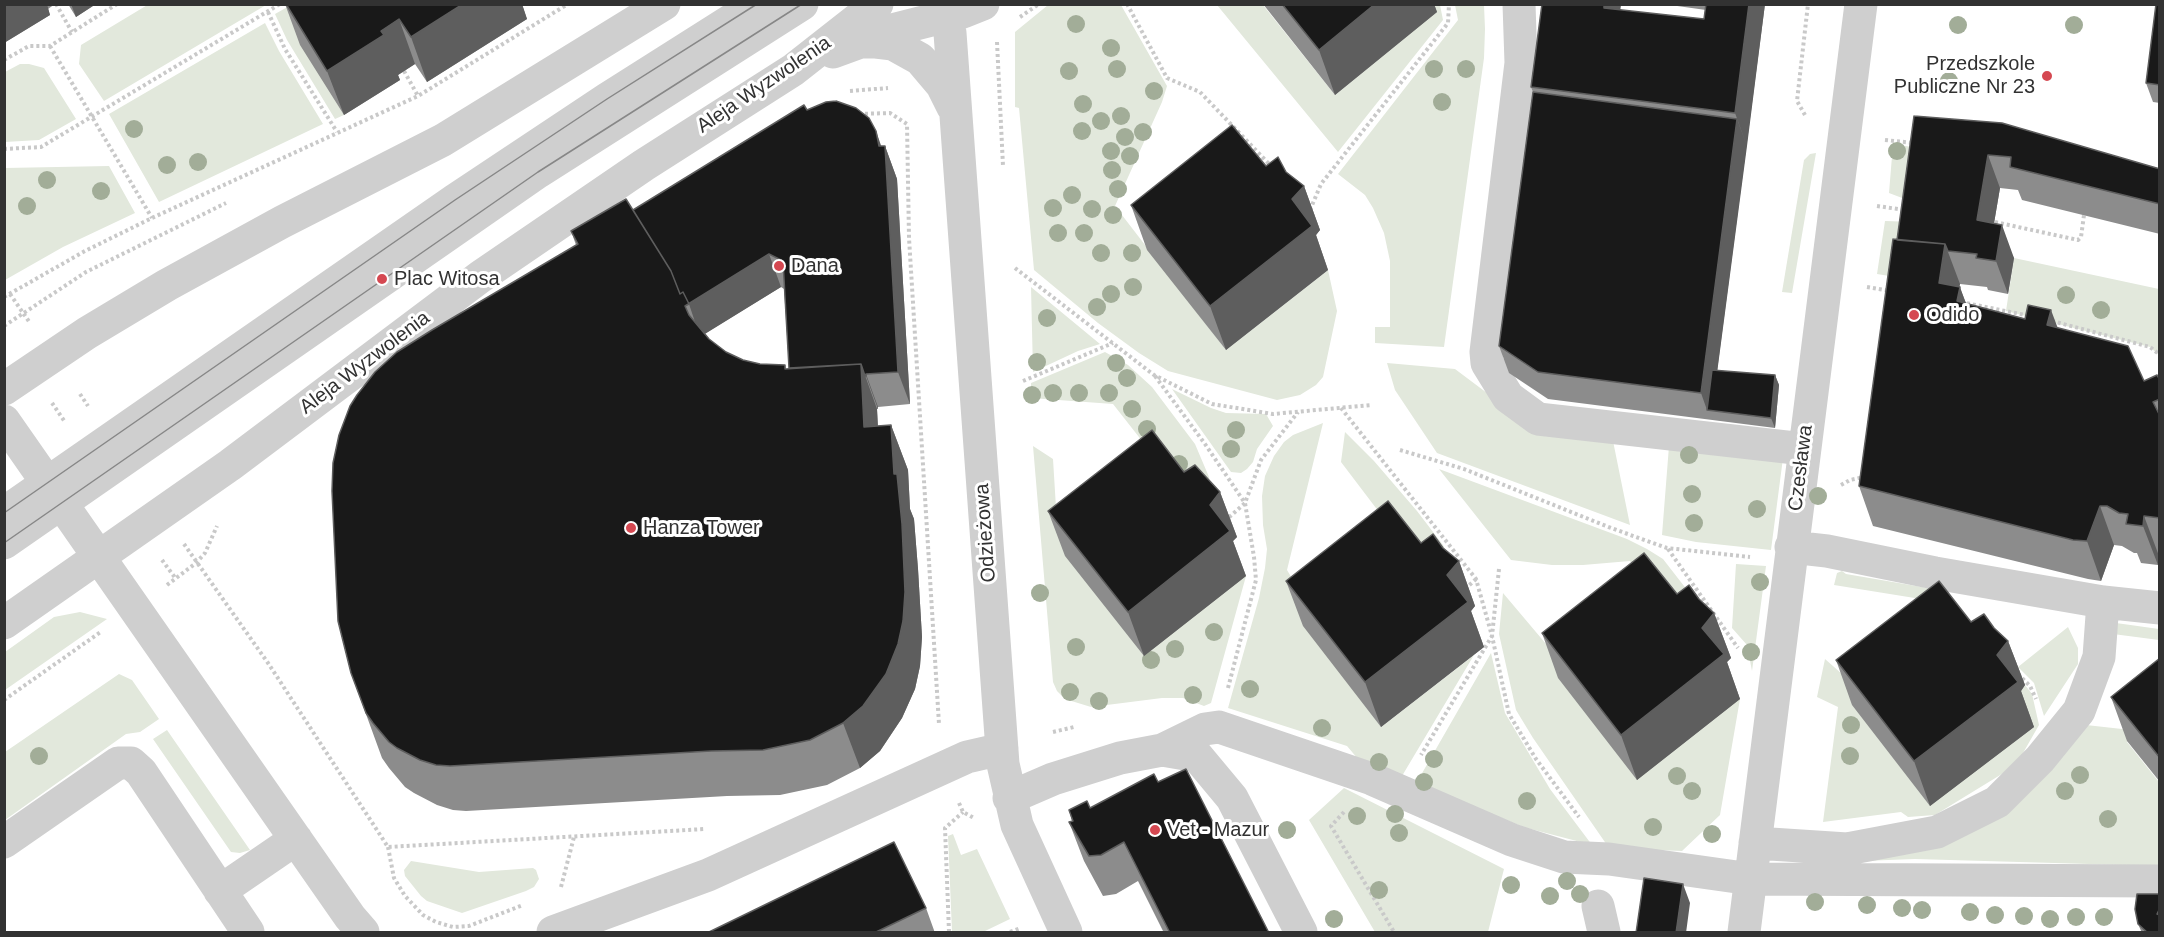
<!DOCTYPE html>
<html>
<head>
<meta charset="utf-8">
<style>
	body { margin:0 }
	#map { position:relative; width:2164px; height:937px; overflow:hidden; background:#fff; font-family:Arial,sans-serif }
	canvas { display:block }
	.frame { position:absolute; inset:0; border:6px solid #323232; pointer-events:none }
</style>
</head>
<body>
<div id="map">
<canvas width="2164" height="937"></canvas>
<div class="frame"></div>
</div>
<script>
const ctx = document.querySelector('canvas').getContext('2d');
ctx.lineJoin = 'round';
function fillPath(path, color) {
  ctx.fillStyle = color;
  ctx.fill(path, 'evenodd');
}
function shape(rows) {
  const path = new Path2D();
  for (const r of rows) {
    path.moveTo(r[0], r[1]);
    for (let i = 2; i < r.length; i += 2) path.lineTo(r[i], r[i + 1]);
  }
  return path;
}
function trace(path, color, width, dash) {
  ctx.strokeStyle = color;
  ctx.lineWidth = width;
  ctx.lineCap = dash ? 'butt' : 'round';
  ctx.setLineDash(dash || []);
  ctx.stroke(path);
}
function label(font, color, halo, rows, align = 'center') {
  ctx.font = font + ' Arial,sans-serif';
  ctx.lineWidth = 6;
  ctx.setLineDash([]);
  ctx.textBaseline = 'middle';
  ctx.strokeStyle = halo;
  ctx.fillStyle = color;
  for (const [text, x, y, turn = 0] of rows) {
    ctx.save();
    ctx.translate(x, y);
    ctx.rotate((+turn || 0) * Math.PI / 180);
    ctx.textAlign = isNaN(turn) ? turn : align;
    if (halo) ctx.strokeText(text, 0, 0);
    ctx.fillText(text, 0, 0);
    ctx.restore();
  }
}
const green = shape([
	[149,4,266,4,266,5,104,101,79,64,81,45],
	[291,5,344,115,335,119,287,40,275,14],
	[1048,5,1121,5,1167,86,1162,102,1115,206,1226,350,1328,270,1337,311,1323,377,1316,385,1300,395,1277,400,1168,371,1139,353,1098,323,1034,270,1019,108,1015,107,1015,32],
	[1217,5,1263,5,1335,95,1436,12,1431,5,1440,5,1443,20,1338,152],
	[1455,5,1484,5,1485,29,1484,58,1444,347,1375,343,1375,327,1390,327,1390,261,1384,233,1373,208,1365,195,1338,174,1458,20],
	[265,23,279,51,323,124,159,202,109,114],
	[20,64,29,64,44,68,76,119,39,140,5,142,5,72],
	[1893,144,1912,147,1918,204,1889,193],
	[1816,153,1792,293,1782,292,1804,160,1810,154],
	[109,166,135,213,63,247,5,280,5,168],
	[1885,221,1916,222,1908,279,1877,274],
	[2014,258,2159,289,2159,355,2150,347,2006,311],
	[1031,287,1100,344,1078,351,1033,372],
	[1105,352,1128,365,1152,387,1195,444,1209,477,1212,493,1168,474,1113,404,1031,398,1031,383],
	[1387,363,1455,369,1495,399,1612,436,1630,525,1437,453,1395,390],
	[1172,389,1211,408,1226,413,1266,414,1273,426,1257,449,1253,462,1247,469,1241,473,1231,472],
	[1323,423,1287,570,1381,727,1474,655,1402,776,1358,759,1347,746,1228,708,1259,598,1265,568,1267,549,1263,525,1262,496,1265,476,1274,456,1284,442,1293,435],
	[1345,432,1374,461,1417,511,1443,545,1448,555,1404,545,1341,462],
	[1033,446,1053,459,1057,524,1246,576,1211,703,1204,706,1183,698,1162,698,1091,707,1065,699,1057,691,1053,682],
	[1669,446,1783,458,1771,550,1696,542,1662,535],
	[1439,469,1627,539,1647,549,1663,559,1698,604,1660,597,1630,561,1583,565,1552,565,1511,560],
	[1736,564,1766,566,1752,671,1747,645,1732,628],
	[1842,571,1846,574,1928,588,1927,600,1834,585,1837,573],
	[1503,593,1568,670,1740,699,1720,815,1682,851,1609,848,1533,738,1516,710,1499,634],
	[80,612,107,619,5,690,5,652,54,617],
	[2116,623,2159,629,2159,640,2113,634],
	[2068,627,2078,648,2078,664,2044,716,2034,683,2018,667],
	[1491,653,1505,713,1550,789,1592,845,1523,827,1417,782],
	[1825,659,1850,681,2014,700,2025,685,2032,694,2039,725,2019,760,2010,769,1935,815,1908,817,1901,812,1823,822,1838,707,1817,697],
	[119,674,132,680,159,719,140,732,126,734,5,820,5,752],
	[2086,725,2140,731,2127,742,2159,782,2159,866,1915,859,1835,862,1885,856],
	[167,730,250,850,240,853,231,852,153,739],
	[1344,788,1504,869,1488,932,1375,932,1309,820],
	[953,834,961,855,977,849,1010,919,983,932,952,932,948,836],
	[411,861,479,872,533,868,536,870,539,879,534,887,526,891,462,913,427,901,421,896,405,876,404,870]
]);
const path = shape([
	[56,4,72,32],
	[1127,4,1167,78,1200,92,1271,166],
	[268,12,285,49,337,132],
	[1020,17,1039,4],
	[997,42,1003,166],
	[50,46,152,218],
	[4,60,29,46,50,46,117,4],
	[404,71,418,96],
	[850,91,888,88],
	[859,114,890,113,907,124,909,238,939,724],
	[1805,115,1797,101,1808,4],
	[1885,140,1914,143],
	[4,149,41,147,280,4],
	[1877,206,1905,210],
	[1310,210,1321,184,1448,23,1449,4],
	[1995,222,2078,240,2081,237,2084,215],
	[1015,268,1154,375,1212,404,1273,414,1371,405],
	[1867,287,1890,291],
	[10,294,30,323],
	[4,297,85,251,152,218,418,96,568,4],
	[1961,302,2030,316],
	[2052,321,2150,347,2160,355],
	[4,326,86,272,226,203],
	[1155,376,1205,444,1245,503,1226,520],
	[1023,381,1113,343],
	[80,394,88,406],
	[52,403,65,422],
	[1341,408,1476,579,1492,636,1421,755],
	[1400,450,1464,469,1611,528,1667,548,1750,557],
	[1841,485,1850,480,1864,477],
	[184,544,268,663,388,847,705,829],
	[1668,549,1738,648],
	[162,560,176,579],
	[1499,569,1492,636,1509,714,1536,759,1579,817],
	[167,585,196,563,205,553,217,526],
	[1465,589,1476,579],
	[2018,674,2030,686,2036,699],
	[1228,688,1256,580,1254,557,1245,503,1261,460,1298,412],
	[4,700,102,631],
	[1053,732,1074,727],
	[959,803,963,812,974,818],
	[1344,812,1331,826,1394,932],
	[388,847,394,878,405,896,423,915,436,922,453,927,469,926,523,905],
	[561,887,574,837],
	[949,932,945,828,963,812],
	[1010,932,1021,928]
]);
const minor = shape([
	[942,4,950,33,1003,764,1017,825,1066,932],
	[1519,4,1521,63,1486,352,1487,363,1508,397,1538,419,1804,449],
	[864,42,876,42,893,44,920,59,942,85,953,107],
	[833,52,896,29,963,12,983,4],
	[4,389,87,333,167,285,282,222,443,140,664,4],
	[4,421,350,917,363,932],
	[4,513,455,200,607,99,757,4],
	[4,543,538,172,802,4],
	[1791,547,1827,551,1935,573,2103,602,2160,608],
	[4,623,230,465,480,277,644,165,793,70,877,4],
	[1162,750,1205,729,1219,727,1372,779,1512,840,1564,857,1609,859,1751,879,2160,881],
	[1009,798,1053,779,1120,758,1162,750,1197,756,1232,798,1301,932],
	[4,842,118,763,131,763,141,772,248,932],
	[1755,843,1847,849,1937,832,1997,802,2040,759,2079,711,2099,657,2103,602],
	[220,891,296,839],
	[1598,906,1604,932],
	[553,932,708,875,967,757,1002,749],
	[1744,932,1861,4]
]);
const tram = shape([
	[4,513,455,200,607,99,757,4],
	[4,543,538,172,802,4]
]);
const trees = [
	[1076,24],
	[1958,25],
	[2074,25],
	[1111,48],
	[1117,69],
	[1434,69],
	[1466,69],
	[1069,71],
	[1949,81],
	[1154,91],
	[1442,102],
	[1083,104],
	[1121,116],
	[1101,121],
	[134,129],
	[1082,131],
	[1143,132],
	[1125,137],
	[1111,151],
	[1897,151],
	[1130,156],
	[198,162],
	[167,165],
	[1112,170],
	[47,180],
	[1118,189],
	[101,191],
	[1072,195],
	[27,206],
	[1053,208],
	[1092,209],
	[1113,215],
	[1058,233],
	[1084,233],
	[1101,253],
	[1132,253],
	[1133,287],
	[1111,294],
	[2066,295],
	[1097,307],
	[2101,310],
	[1047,318],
	[1037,362],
	[1116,363],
	[1127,378],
	[1053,393],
	[1079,393],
	[1109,393],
	[1032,395],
	[1132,409],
	[1147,429],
	[1236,430],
	[1231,449],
	[1689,455],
	[1179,464],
	[1692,494],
	[1818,496],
	[1757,509],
	[1694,523],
	[1760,582],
	[1040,593],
	[1214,632],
	[1076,647],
	[1175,649],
	[1751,652],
	[1151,660],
	[1250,689],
	[1070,692],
	[1193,695],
	[1099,701],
	[1851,725],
	[1322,728],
	[39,756],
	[1850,756],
	[1434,759],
	[1379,762],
	[2080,775],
	[1677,776],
	[1424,782],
	[1692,791],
	[2065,791],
	[1527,801],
	[1395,814],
	[1357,816],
	[2108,819],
	[1653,827],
	[1287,830],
	[1399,833],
	[1712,834],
	[1567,881],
	[1511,885],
	[1379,890],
	[1580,894],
	[1550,896],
	[1815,902],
	[1867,905],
	[1902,908],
	[1922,910],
	[1970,912],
	[1995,915],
	[2024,916],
	[2076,917],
	[2104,917],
	[1334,919],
	[2050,919]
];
const wall = shape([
	[4,4,55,4,48,9,50,15,4,43],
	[68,4,96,4,76,17],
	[285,4,522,4,527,19,427,82,415,64,398,75,400,80,344,115,300,45],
	[1263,4,1434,4,1437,12,1335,95],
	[1542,4,1621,4,1620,10,1704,19,1706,10,1663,4,1765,4,1717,371,1775,375,1779,385,1775,428,1548,399,1509,373,1499,346,1533,92,1531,87],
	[2160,4,2160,103,2153,102,2146,83],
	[807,110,881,146,885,146,897,179,910,404,878,407,878,409,877,409,878,426,891,425,908,470,910,509,914,519,918,569,922,637,920,666,915,689,902,718,880,751,860,768,827,785,780,795,727,796,466,811,453,810,437,805,414,793,405,787,389,768,382,758,351,673,576,245,571,231,633,210],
	[781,287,784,289,789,368,786,369,785,365,760,364,743,360,726,352,709,339,704,334],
	[1914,116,2160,169,2160,234,2022,200,2018,190,2000,188,1994,223,2014,258,2008,294,1988,290,1987,287,1960,284,1959,286,1966,303,2057,327,2144,381,2160,380,2160,556,2158,565,2141,563,2137,553,2134,553,2122,546,2114,545,2101,581,2088,579,1873,526,1859,486,1897,240],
	[1266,166,1286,172,1304,186,1320,230,1316,235,1328,270,1226,350,1147,250,1131,205],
	[1184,472,1220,492,1237,537,1233,541,1246,576,1144,656,1065,556,1048,511],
	[1421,543,1443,548,1459,561,1475,606,1471,611,1484,647,1381,727,1303,626,1286,581],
	[1699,599,1714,613,1731,658,1727,662,1740,699,1637,780,1558,678,1542,633],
	[1971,622,1994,628,2008,641,2025,685,2021,691,2034,727,1930,806,1852,705,1836,660],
	[2160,658,2160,782,2127,741,2111,697],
	[1158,782,1269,933,1164,933,1138,881,1116,894,1103,896,1084,861,1069,822,1072,821,1069,810,1090,808],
	[926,908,935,933,707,933],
	[2138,924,2160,933,2142,933]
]);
const shadedWall = shape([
	[4,4,47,4,50,15,4,43],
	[71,4,96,4,76,17],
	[463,4,522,4,527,19,427,82,411,37],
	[1375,4,1434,4,1437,12,1335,95,1319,50],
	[1604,4,1621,4,1616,40,1604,8],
	[1749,4,1765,4,1747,146,1735,113],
	[399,19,415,64,398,75,400,80,344,115,327,71,381,31],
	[1737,119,1747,146,1712,411,1707,410,1701,393],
	[876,131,885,157,885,146,897,179,910,404,898,372,879,146],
	[1988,155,2000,188,1989,253,1977,220],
	[1304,186,1320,230,1316,235,1328,270,1226,350,1210,306,1292,199],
	[2002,225,2014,258,2008,294,1996,261],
	[1945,244,1960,284,1953,323,1939,283],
	[769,254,781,287,700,337,689,304],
	[1960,287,1974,326,1957,301],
	[2051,310,2066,350,2047,325],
	[861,364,877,409,880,472,864,427],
	[866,374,878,407,878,409,866,376],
	[1775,375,1779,385,1775,428,1771,418],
	[891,425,908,470,910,509,914,519,918,569,922,637,920,666,915,689,902,718,880,751,860,768,843,723,894,474],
	[1220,492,1237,537,1233,541,1246,576,1144,656,1128,612],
	[2100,506,2114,545,2101,581,2087,541],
	[2144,516,2159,556,2158,565,2143,526],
	[1459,561,1475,606,1471,611,1484,647,1381,727,1365,682,1447,575],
	[1714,613,1731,658,1727,662,1740,699,1637,780,1621,735],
	[2008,641,2025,685,2021,691,2034,727,1930,806,1914,761],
	[1683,884,1690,903,1686,933,1676,933]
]);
const building = shape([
	[286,4,463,4,411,37,399,19,381,31,384,35,327,71,286,4],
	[1282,4,1375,4,1319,50,1282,4],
	[1542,4,1604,4,1604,8,1704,19,1706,4,1749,4,1735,113,1531,87,1542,4],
	[2156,4,2160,4,2160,85,2146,83,2156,4],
	[1533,92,1737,119,1701,393,1538,372,1499,346,1533,92],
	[836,101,856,108,869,118,876,131,879,146,885,146,898,372,866,374,866,376,865,376,861,364,789,368,783,261,769,254,685,306,689,304,683,292,680,294,671,271,633,210,804,105,807,110,826,102,836,101],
	[1914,116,2002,123,2160,169,2160,204,2010,167,2011,157,1988,155,1977,220,2002,225,1996,261,1976,258,1977,254,1948,251,1945,244,1897,240,1914,116],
	[1232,125,1266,166,1278,157,1286,172,1304,186,1292,199,1312,226,1210,306,1131,205,1232,125],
	[626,199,671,271,680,294,683,292,689,304,685,306,689,315,709,339,726,352,743,360,760,364,785,365,785,369,861,364,864,427,891,425,894,474,897,474,902,524,905,592,903,621,898,644,886,674,863,706,843,723,810,740,763,750,711,751,450,766,436,765,420,760,397,748,389,742,373,723,366,713,351,673,338,621,332,491,333,463,339,435,350,406,357,395,375,372,397,352,432,330,578,244,571,231,626,199],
	[1893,239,1945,244,1939,283,1960,287,1957,301,2025,319,2028,305,2051,310,2047,325,2128,346,2144,381,2157,375,2160,380,2160,399,2153,402,2160,416,2160,518,2144,516,2143,526,2126,524,2128,514,2119,513,2107,506,2100,506,2087,541,2073,540,1859,486,1893,239],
	[1712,370,1775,375,1771,418,1707,410,1712,370],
	[1152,430,1184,472,1195,465,1220,492,1210,505,1230,531,1128,612,1048,511,1152,430],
	[1388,501,1421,543,1433,534,1443,548,1459,561,1447,575,1468,602,1365,682,1286,581,1388,501],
	[1644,553,1677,594,1689,585,1699,599,1714,613,1702,628,1724,654,1621,735,1542,633,1644,553],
	[1939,581,1971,622,1984,614,1994,628,2008,641,1997,655,2018,682,1914,761,1836,660,1939,581],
	[2160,658,2160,758,2111,697,2160,658],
	[1186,769,1269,933,1170,933,1124,842,1101,855,1089,856,1069,822,1073,821,1069,810,1087,801,1090,808,1154,774,1158,782,1186,769],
	[894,842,926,908,874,933,707,933,894,842],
	[1644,878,1683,884,1676,933,1636,933,1644,878],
	[2137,894,2160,894,2160,908,2157,914,2160,915,2160,933,2148,933,2138,924,2135,909,2137,894]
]);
const markers = [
	[2047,76,6,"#d54851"],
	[779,266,6,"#d54851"],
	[382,279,6,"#d54851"],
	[1914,315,6,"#d54851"],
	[631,528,6,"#d54851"],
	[1155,830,6,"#d54851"]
];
const poiNames = [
	["Przedszkole",2035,64,"right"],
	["Publiczne Nr 23",2035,87,"right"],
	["Dana",791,266],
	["Plac Witosa",394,279],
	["Odido",1926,315],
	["Hanza Tower",643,528],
	["Vet - Mazur",1167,830]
];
const streetNames = [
	["Aleja Wyzwolenia",764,85,-34],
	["Aleja Wyzwolenia",365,363,-37],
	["Czesława",1801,468,-83],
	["Odzieżowa",986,533,-94]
];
fillPath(green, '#e2e8dc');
trace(path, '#c9c9c9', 4, [3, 3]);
trace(minor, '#cfcfcf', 33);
trace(tram, '#878787', 1.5);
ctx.fillStyle = '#a2ad98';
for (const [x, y] of trees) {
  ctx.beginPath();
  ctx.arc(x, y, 9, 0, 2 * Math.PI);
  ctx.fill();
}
fillPath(wall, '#8c8c8c');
fillPath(shadedWall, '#5e5e5e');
fillPath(building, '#191919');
trace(building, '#5e5e5e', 1.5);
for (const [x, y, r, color] of markers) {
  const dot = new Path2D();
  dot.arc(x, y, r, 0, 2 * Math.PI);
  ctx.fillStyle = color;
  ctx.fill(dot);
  trace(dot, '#fff', 2);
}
label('20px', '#323232', '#fff', poiNames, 'left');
label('20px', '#323232', '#fff', streetNames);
</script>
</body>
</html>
